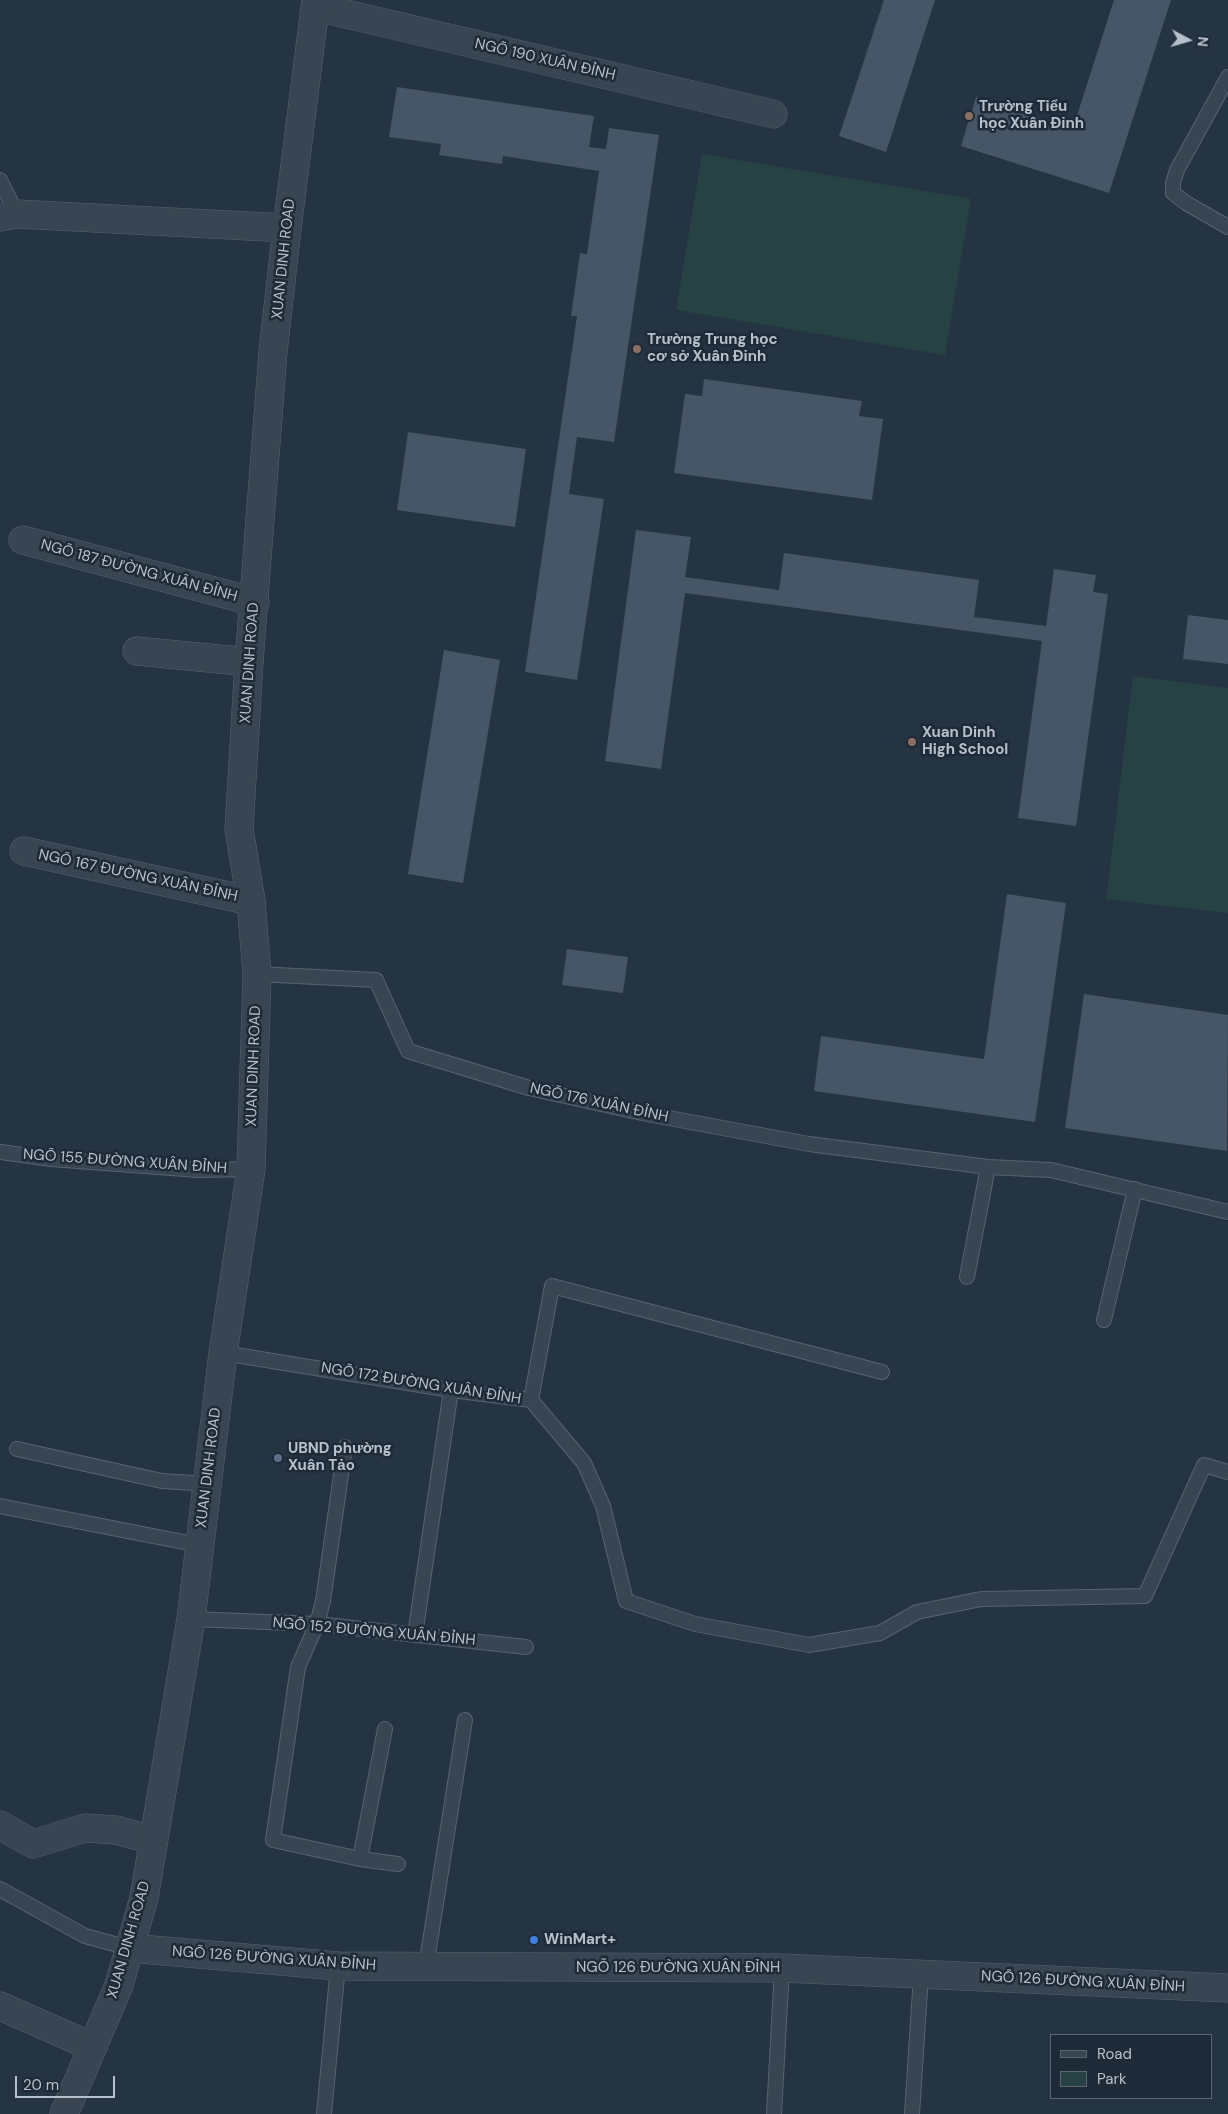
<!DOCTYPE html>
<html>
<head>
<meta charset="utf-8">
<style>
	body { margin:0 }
	#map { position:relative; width:1228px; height:2114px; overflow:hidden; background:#253443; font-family:"DM Sans",sans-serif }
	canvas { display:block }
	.legend { position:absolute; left:1050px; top:2034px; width:162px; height:65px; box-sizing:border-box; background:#1e2a38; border:1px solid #5b6673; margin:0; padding:6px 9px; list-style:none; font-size:15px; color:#b6c0cc }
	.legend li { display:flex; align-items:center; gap:10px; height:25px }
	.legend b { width:25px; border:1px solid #5b6673 }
	.north { position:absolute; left:1163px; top:15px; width:50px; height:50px; -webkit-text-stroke:4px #1e2a38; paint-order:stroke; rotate:96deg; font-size:14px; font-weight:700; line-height:20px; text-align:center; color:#b6c0cc }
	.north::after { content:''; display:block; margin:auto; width:18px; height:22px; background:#b6c0cc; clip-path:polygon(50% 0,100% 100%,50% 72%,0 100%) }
	.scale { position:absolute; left:15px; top:2076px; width:100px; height:22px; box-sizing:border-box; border:2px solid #b6c0cc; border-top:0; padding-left:6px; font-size:15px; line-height:18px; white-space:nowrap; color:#b6c0cc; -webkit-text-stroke:4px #1e2a38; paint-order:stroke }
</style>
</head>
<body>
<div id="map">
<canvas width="1228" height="2114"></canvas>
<ul class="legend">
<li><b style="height:6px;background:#394552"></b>Road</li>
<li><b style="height:14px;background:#274244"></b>Park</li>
</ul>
<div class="north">N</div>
<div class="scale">20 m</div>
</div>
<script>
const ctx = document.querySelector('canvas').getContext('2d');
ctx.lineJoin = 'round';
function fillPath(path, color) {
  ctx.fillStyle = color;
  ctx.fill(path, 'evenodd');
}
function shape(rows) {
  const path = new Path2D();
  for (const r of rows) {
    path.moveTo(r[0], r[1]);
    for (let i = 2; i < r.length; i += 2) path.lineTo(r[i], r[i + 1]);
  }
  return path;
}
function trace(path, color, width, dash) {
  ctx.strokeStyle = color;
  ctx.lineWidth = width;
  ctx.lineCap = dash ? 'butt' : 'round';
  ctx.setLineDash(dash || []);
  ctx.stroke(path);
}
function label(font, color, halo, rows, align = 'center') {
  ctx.font = font + ' "DM Sans",sans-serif';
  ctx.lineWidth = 5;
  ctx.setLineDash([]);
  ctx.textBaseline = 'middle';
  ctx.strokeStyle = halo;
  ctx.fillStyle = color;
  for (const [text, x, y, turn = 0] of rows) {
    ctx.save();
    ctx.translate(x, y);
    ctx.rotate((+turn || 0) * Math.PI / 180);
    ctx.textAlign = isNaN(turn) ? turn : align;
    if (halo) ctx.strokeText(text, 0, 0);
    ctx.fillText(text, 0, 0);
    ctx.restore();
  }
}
const green = shape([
	[702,154,971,199,945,355,676,310],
	[1133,676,1228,688,1228,913,1106,899]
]);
const building = shape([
	[884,0,935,0,886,152,839,136],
	[1114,0,1171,0,1109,193,961,146,976,97,1073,128],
	[397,87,594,116,589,147,606,149,609,128,659,135,614,442,577,437,569,494,604,499,577,680,525,672,577,316,571,316,580,253,587,254,599,171,503,156,502,164,439,155,441,144,389,137],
	[704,379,862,401,859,416,883,419,872,500,674,473,685,394,702,396],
	[408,432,526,449,515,527,397,510],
	[636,530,691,537,685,577,779,590,784,553,979,580,974,617,1046,626,1054,569,1096,575,1093,592,1108,594,1076,826,1018,818,1042,641,685,593,661,769,605,761],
	[1188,615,1228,620,1228,664,1183,659],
	[444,650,500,660,463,883,408,874],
	[1007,894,1066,903,1035,1122,814,1091,821,1036,984,1059],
	[567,949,628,957,623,993,562,985],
	[1084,994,1228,1015,1227,1151,1065,1128]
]);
const service = shape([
	[1228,77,1177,170,1173,183,1173,193,1186,203,1228,227],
	[0,180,17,214],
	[257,974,376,980,408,1051,529,1088,642,1113,809,1144,988,1167,1051,1170,1228,1212],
	[0,1152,51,1159,198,1170,251,1169],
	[967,1277,988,1167],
	[1104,1320,1135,1189],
	[223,1353,451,1390,531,1400,584,1463,603,1506,626,1601,695,1624,809,1645,880,1633,917,1612,981,1599,1145,1596,1204,1465,1228,1472],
	[531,1400,552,1286,882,1372],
	[345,1447,323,1601,317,1624,298,1667,273,1840,360,1859,398,1864],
	[17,1449,162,1481,208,1484],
	[0,1506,199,1545],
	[191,1619,317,1624,526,1647],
	[415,1635,451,1390],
	[360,1859,385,1729],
	[0,1889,85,1936,129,1948],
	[426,1967,465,1720],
	[324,2114,338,1966],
	[774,2114,782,1968],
	[912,2114,921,1975]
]);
const minor = shape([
	[316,7,773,114],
	[0,217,17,214,287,228],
	[23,540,255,602],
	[137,651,249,662],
	[24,851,251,901],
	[0,1825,33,1844,85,1828,116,1830,153,1840],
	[129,1948,338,1966,782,1968,1228,1988],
	[0,2006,93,2047]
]);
const tertiary = shape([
	[64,2114,119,1985,144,1898,191,1619,223,1353,251,1169,257,974,251,901,239,829,249,662,273,352,287,228,316,0]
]);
const markers = [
	[969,116,5,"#8d6e63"],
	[637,349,5,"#8d6e63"],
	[912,742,5,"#8d6e63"],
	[278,1458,5,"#5c6f8a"],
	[534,1940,5,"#3f7fe0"]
];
const streetNames = [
	["NGÕ 190 XUÂN ĐỈNH",545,60,13],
	["XUAN DINH ROAD",284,259,-84],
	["NGÕ 187 ĐƯỜNG XUÂN ĐỈNH",139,571,15],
	["XUAN DINH ROAD",250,663,-86],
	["NGÕ 167 ĐƯỜNG XUÂN ĐỈNH",138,876,12],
	["XUAN DINH ROAD",254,1066,-88],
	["NGÕ 176 XUÂN ĐỈNH",599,1103,12],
	["NGÕ 155 ĐƯỜNG XUÂN ĐỈNH",125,1162,4],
	["NGÕ 172 ĐƯỜNG XUÂN ĐỈNH",421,1384,9],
	["XUAN DINH ROAD",209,1468,-83],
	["NGÕ 152 ĐƯỜNG XUÂN ĐỈNH",374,1632,5],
	["XUAN DINH ROAD",129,1940,-74],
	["NGÕ 126 ĐƯỜNG XUÂN ĐỈNH",274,1959,4],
	["NGÕ 126 ĐƯỜNG XUÂN ĐỈNH",678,1968],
	["NGÕ 126 ĐƯỜNG XUÂN ĐỈNH",1083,1982,3]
];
const poiNames = [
	["Trường Tiểu",979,107],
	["học Xuân Đỉnh",979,124],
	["Trường Trung học",647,340],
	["cơ sở Xuân Đỉnh",647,357],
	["Xuan Dinh",922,733],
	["High School",922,750],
	["UBND phường",288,1449],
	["Xuân Tảo",288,1466],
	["WinMart+",544,1940]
];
fillPath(green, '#274244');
fillPath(building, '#465667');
trace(service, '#576370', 16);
trace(minor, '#576370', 29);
trace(tertiary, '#576370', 29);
trace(service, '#394552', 14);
trace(minor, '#394552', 28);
trace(tertiary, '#394552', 28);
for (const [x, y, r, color] of markers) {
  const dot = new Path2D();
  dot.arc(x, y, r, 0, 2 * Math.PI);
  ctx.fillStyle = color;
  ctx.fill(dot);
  trace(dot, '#1e2a38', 2);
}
label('15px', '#b6c0cc', '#1e2a38', streetNames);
label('bold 15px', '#b6c0cc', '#1e2a38', poiNames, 'left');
</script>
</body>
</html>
